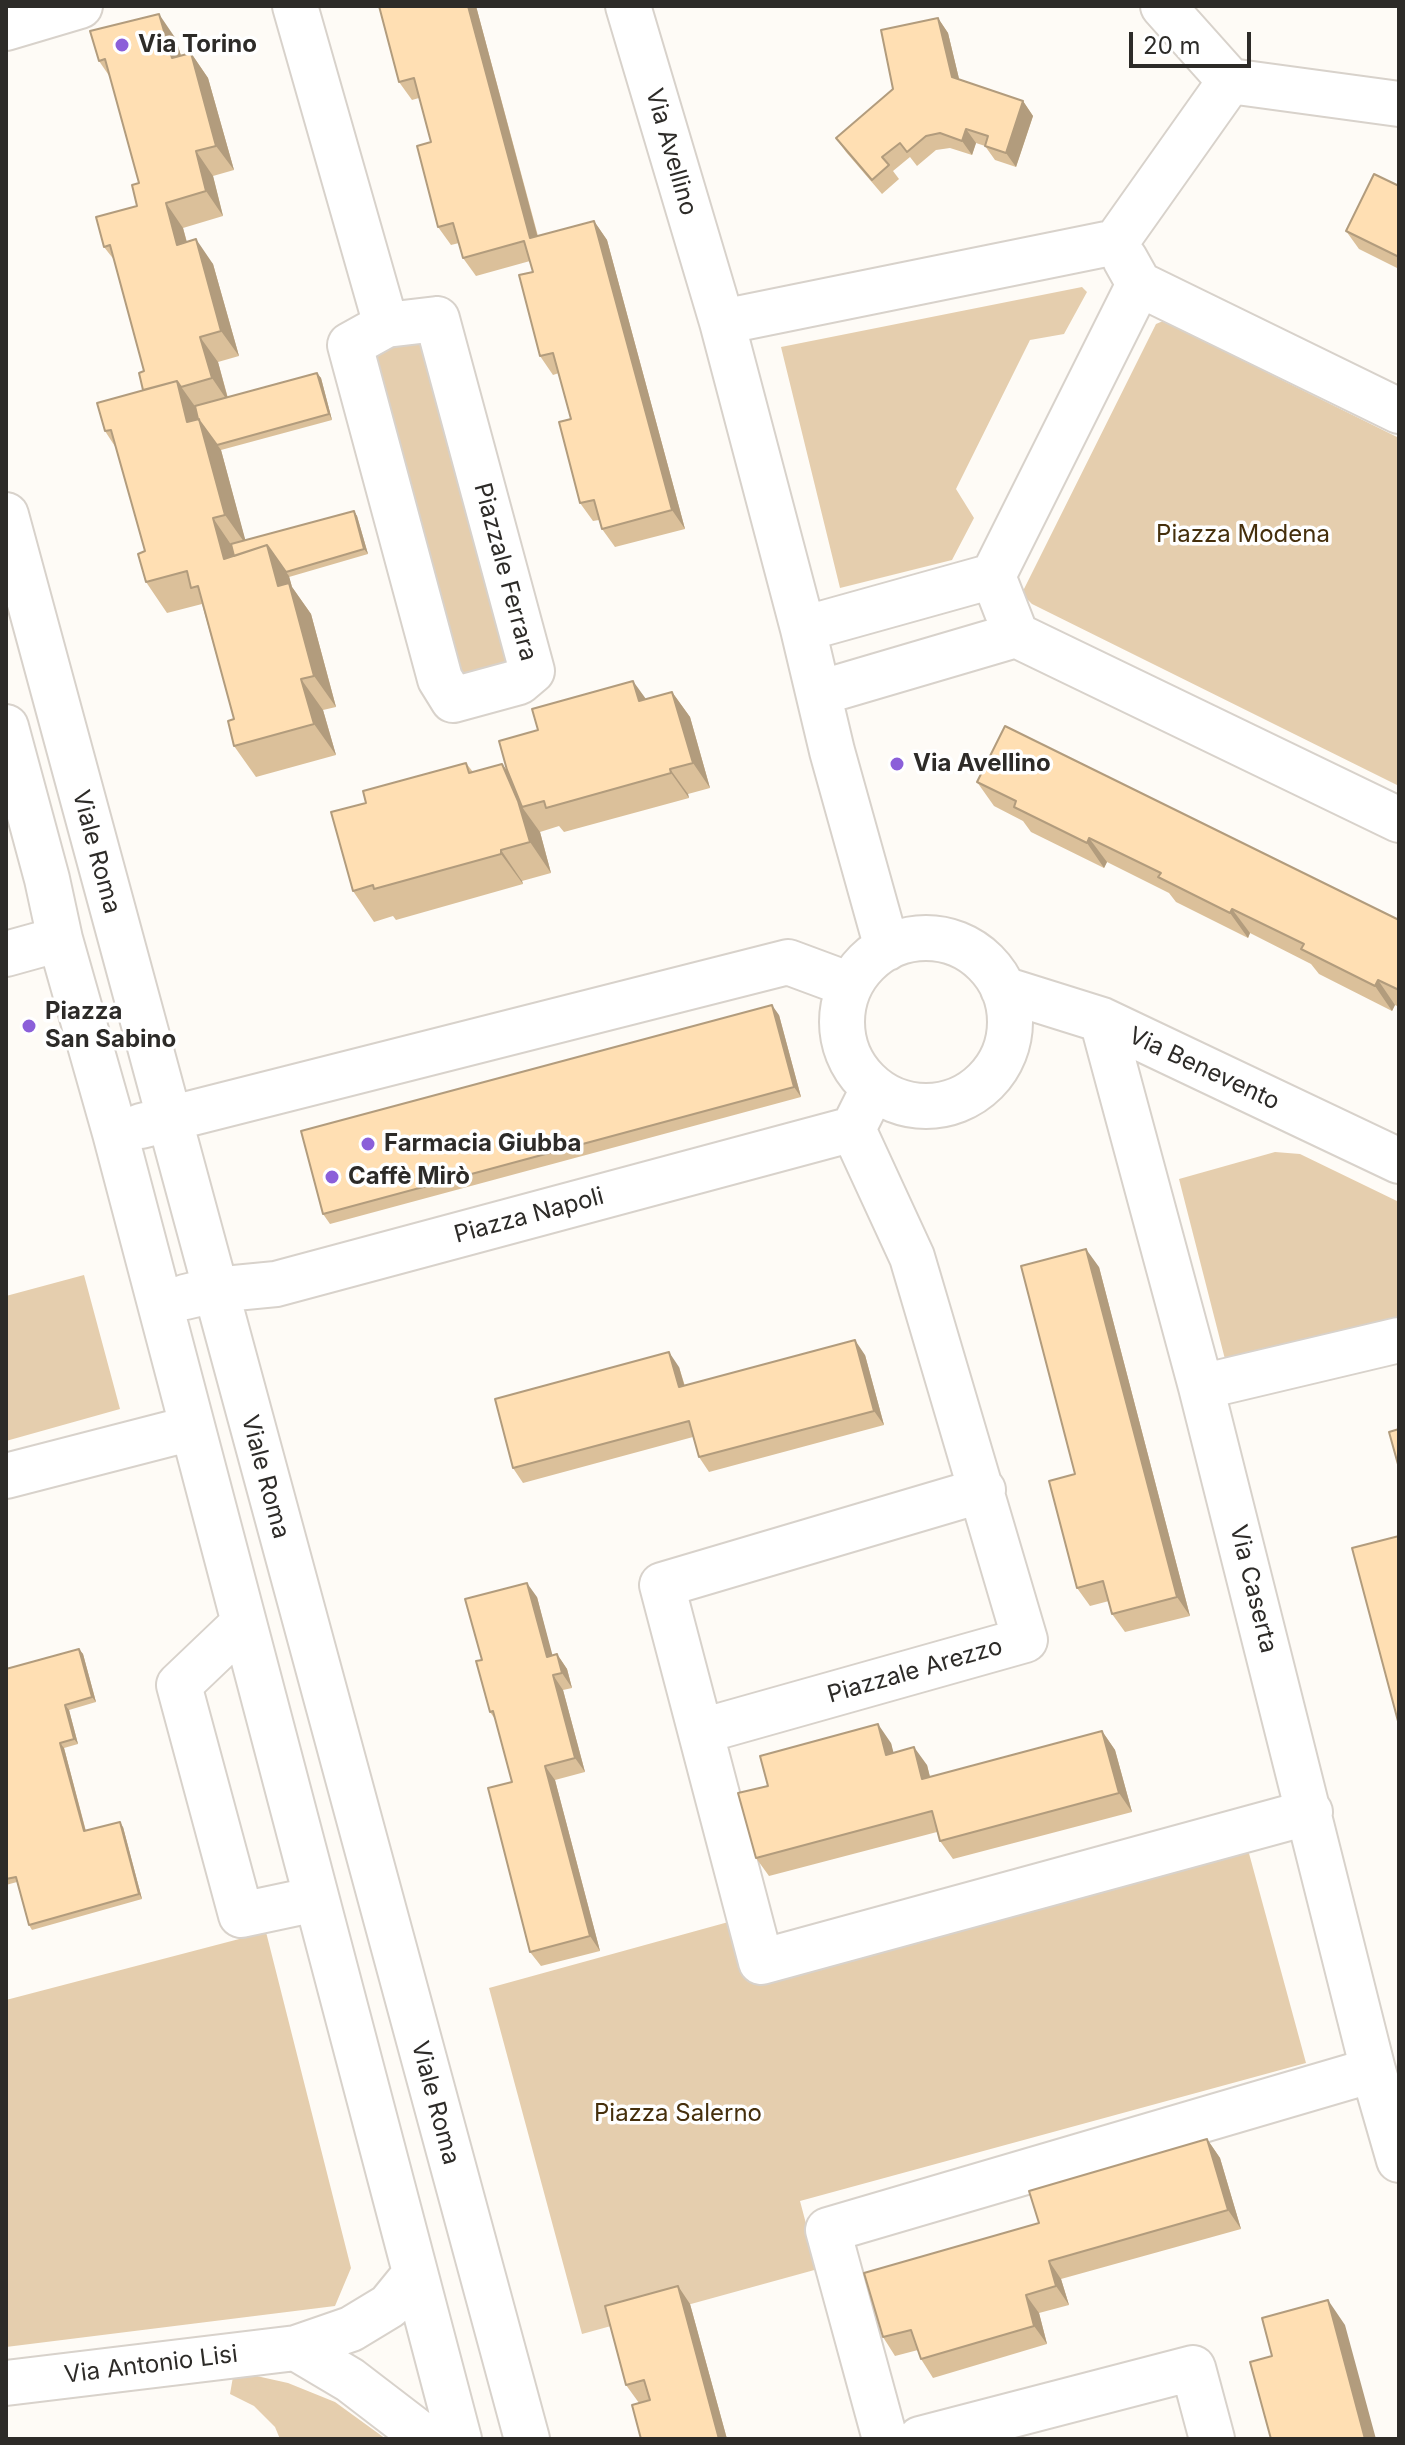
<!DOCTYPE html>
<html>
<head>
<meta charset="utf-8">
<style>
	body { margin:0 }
	#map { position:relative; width:1405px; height:2445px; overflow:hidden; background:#fefbf6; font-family:Inter,sans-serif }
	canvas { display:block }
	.frame { position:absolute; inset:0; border:8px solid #2d2b28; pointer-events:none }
	.scale { position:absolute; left:1129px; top:32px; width:122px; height:36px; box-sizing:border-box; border:4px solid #2d2b28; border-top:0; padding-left:10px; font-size:24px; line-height:28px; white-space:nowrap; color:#2d2b28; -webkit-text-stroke:6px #fff; paint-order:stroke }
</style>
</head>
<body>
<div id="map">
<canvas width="1405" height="2445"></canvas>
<div class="frame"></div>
<div class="scale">20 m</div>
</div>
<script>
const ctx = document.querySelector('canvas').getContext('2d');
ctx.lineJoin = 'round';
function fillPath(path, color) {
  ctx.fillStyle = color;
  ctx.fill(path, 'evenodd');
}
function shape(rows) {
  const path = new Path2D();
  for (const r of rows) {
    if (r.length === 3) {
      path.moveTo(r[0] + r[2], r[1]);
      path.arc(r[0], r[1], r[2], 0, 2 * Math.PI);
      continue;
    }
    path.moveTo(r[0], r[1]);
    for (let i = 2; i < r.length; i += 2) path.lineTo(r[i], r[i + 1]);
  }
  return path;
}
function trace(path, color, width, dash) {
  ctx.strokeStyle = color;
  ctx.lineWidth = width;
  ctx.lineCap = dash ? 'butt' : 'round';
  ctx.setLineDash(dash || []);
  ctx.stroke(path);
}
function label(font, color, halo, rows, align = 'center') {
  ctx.font = font + ' Inter,sans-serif';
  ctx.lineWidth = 7;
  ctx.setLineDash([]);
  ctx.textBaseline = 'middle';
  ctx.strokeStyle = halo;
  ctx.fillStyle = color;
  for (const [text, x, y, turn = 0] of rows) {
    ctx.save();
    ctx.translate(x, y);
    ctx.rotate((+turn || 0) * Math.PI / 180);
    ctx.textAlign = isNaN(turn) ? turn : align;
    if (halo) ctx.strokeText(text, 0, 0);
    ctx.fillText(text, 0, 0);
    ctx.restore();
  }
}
const green = shape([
	[1082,287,1087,292,1064,334,1030,340,956,489,974,518,952,560,840,588,781,347],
	[1163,321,1399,438,1399,786,1032,604,1026,598,1023,591,1156,324],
	[417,340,424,342,509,665,459,676,373,352],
	[1275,1152,1300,1154,1399,1202,1399,1322,1227,1367,1179,1179],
	[84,1275,120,1409,6,1441,6,1296],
	[1247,1846,1306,2063,800,2201,818,2269,582,2334,489,1988,732,1921,748,1982],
	[266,1932,351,2268,335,2306,6,2347,6,2000],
	[234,2371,288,2383,335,2402,386,2439,280,2439,275,2427,254,2406,230,2394]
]);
const minor = shape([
	[295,6,386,325],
	[628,6,722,322,803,629,832,751,887,948],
	[1163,6,1230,81],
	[6,28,80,6],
	[1230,81,1399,104],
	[1125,259,1139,284,1399,411],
	[1139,284,993,576,1016,635,1399,820],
	[437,319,532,671,519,682,453,700,440,679,350,345,386,325,437,319],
	[722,322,1116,242,1230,81],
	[6,515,527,2439],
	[803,629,993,576],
	[819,693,1016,635],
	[6,727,47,879,60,939,115,1133,459,2439],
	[926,1022,84],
	[6,954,60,939],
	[1003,989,1102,1020,1399,1161],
	[1102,1020,1201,1387,1373,2070,1399,2160],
	[141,1126,788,962,850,985],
	[185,1297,214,1290,276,1284,853,1129,873,1089],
	[1201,1387,1399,1340],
	[6,1476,192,1428],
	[983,1490,662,1585,761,1962,1310,1812],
	[244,1623,179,1685,241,1915,316,1899],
	[702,1731,1025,1640,912,1257,853,1129],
	[296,2348,350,2380,427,2439],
	[6,2383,296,2348,351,2329,389,2306,415,2274],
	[885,2439,828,2230,1373,2070],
	[920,2439,1193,2368,1212,2439]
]);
const wall = shape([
	[476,6,538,236,594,221,607,240,685,529,615,547,602,529,599,520,593,521,580,503,571,419,559,373,553,375,540,356,533,272,530,261,476,276,463,258,459,243,451,245,438,227,431,142,419,98,412,100,399,82],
	[938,18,948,33,959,79,1023,101,1033,116,1016,167,995,160,985,146,976,143,972,155,950,148,936,150,917,166,910,157,893,171,899,179,882,194,846,152,836,138,893,89],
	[176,39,181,56,191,53,208,78,234,170,213,176,223,216,183,228,187,242,213,264,239,356,218,362,228,398,317,373,321,378,332,420,221,450,245,540,354,511,357,516,368,554,289,577,292,587,311,614,336,707,323,710,336,755,256,777,234,746,234,719,202,604,167,613,146,582,145,551,116,448,105,431,143,390,144,371,115,261,104,247,137,206,139,183,110,77,99,61],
	[1399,186,1399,269,1359,249,1346,231],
	[672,692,690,717,710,788,688,794,689,798,564,832,559,826,540,832,551,873,522,881,523,884,396,920,393,916,374,922,353,891,366,803,466,763,473,772,502,764,507,770,646,699],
	[977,782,1399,920,1399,1007,1395,1005,1392,1011,1319,974,1311,964,1250,933,1248,938,1176,902,1169,893,1107,862,1104,868,1031,832,1023,821,994,806],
	[779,1015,801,1097,330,1224,323,1214],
	[1099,1267,1190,1616,1125,1632,1112,1614,1109,1601,1090,1606,1077,1588,1075,1474],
	[865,1355,884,1425,709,1472,699,1457,693,1437,523,1483,513,1468,679,1367,685,1386],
	[537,1597,552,1656,557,1654,567,1669,572,1688,563,1690,585,1772,555,1780,600,1951,541,1966,530,1952,512,1782,495,1719,490,1712,482,1660],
	[79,1649,83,1654,96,1702,69,1710,78,1744,64,1748,86,1831,123,1827,142,1899,32,1930,29,1925,17,1882,6,1885,6,1669],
	[1102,1731,1115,1750,1132,1812,953,1859,940,1841,937,1832,769,1876,756,1858,768,1786,891,1743,893,1753,927,1765,930,1777],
	[1207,2139,1220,2158,1241,2229,1061,2279,1069,2305,1039,2313,1047,2344,933,2378,921,2359,918,2350,895,2356,883,2337,1039,2223],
	[678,2286,690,2304,727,2439,641,2439,639,2403,626,2385]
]);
const shadedWall = shape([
	[468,6,476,6,543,257,530,238],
	[159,14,176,39,189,83,172,58],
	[938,18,948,33,962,91,952,77],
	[191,53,208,78,234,170,216,146],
	[1023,101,1033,116,1016,167,1006,153],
	[966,129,976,143,972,155,962,141],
	[196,151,213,176,223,216,206,191],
	[166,203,183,228,194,270,177,245],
	[594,221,607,240,685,529,672,510],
	[196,239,213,264,239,356,221,331],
	[200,337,218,362,229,403,212,378],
	[317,373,321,378,332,420,329,414],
	[177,381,199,412,201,422,221,450,247,546,225,515,187,422],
	[354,511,357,516,368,554,364,549],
	[213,518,234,549,244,585,224,559],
	[267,545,289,576,292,587,311,614,336,707,314,676,278,586],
	[301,679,323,710,336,755,314,724],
	[633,681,651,706,639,701],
	[672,692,690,717,710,788,693,763],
	[502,764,524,795,522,807,540,832,551,873,530,842],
	[670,769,688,794,689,798,671,773],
	[1089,838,1107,862,1104,868,1087,843],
	[501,850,522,881,523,884,501,854],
	[1232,909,1250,933,1248,938,1230,913],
	[1378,980,1395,1005,1392,1011,1375,986],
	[772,1005,779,1015,801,1097,794,1087],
	[1086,1249,1099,1267,1190,1616,1177,1597],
	[855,1340,865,1355,884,1425,874,1411],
	[669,1352,679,1367,689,1402,679,1387],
	[527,1583,537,1597,557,1672,547,1657],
	[79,1649,83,1654,96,1702,92,1697],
	[557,1654,567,1669,572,1688,562,1673],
	[553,1675,563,1690,585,1772,575,1758],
	[65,1705,69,1710,78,1744,74,1739],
	[878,1724,891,1743,899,1773,886,1755],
	[1102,1731,1115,1750,1132,1812,1119,1793],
	[60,1743,64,1748,87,1836,84,1831],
	[914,1747,927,1765,935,1797,922,1779],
	[545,1766,555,1780,600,1951,590,1936],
	[120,1822,123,1827,142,1899,139,1894],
	[1207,2139,1220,2158,1241,2229,1228,2210],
	[1049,2261,1061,2279,1069,2305,1056,2286],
	[678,2286,690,2304,727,2439,719,2439],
	[1026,2295,1039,2313,1047,2344,1034,2326],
	[1328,2300,1345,2325,1376,2439,1365,2439]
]);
const building = shape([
	[379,6,468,6,530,238,594,221,672,510,602,529,594,500,580,503,559,422,571,419,553,353,540,356,519,275,533,272,524,241,463,258,453,223,438,227,417,146,431,142,414,78,399,82,379,6],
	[159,14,172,58,191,53,216,146,196,151,206,191,166,203,177,245,196,239,221,331,200,337,212,378,181,387,177,381,143,390,139,373,144,371,110,245,104,247,96,217,137,206,132,185,139,183,105,59,99,61,90,31,159,14],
	[938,18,952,77,1023,101,1006,153,985,146,988,136,966,129,962,141,940,133,926,136,907,152,900,143,882,157,889,165,872,180,836,138,893,89,881,30,938,18],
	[1374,174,1399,186,1399,257,1346,231,1374,174],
	[317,373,329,414,217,445,198,419,195,406,317,373],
	[177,381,187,422,199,419,225,515,213,518,224,559,267,545,278,586,289,583,314,676,301,679,314,724,234,746,228,721,234,719,198,586,191,588,187,571,146,582,138,554,145,551,111,430,105,431,97,403,177,381],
	[354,511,364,549,286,572,267,545,234,556,231,544,354,511],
	[633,681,639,701,672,692,693,763,670,769,671,773,546,808,544,801,522,807,507,770,499,741,538,730,532,709,633,681],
	[1005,726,1399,920,1399,990,1378,980,1375,986,1301,949,1304,944,1232,909,1230,913,1158,877,1161,873,1089,838,1087,843,1014,807,1016,801,977,782,1005,726],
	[466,763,469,773,502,764,518,801,530,842,501,850,501,854,374,889,373,885,353,891,331,812,366,803,363,791,466,763],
	[772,1005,794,1087,323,1214,301,1131,772,1005],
	[1086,1249,1177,1597,1112,1614,1103,1581,1077,1588,1049,1481,1075,1474,1021,1266,1086,1249],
	[855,1340,874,1411,699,1457,689,1421,513,1468,495,1399,669,1352,679,1387,855,1340],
	[1399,1429,1399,1468,1389,1432,1399,1429],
	[1399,1536,1399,1725,1352,1548,1399,1536],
	[527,1583,547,1657,557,1654,562,1673,553,1675,575,1758,545,1766,590,1936,530,1952,488,1788,512,1782,493,1711,490,1712,476,1661,482,1660,465,1599,527,1583],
	[79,1649,92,1697,65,1705,74,1739,60,1743,84,1831,120,1822,139,1894,29,1925,16,1877,6,1879,6,1669,79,1649],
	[878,1724,886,1755,914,1747,922,1779,1102,1731,1119,1793,940,1841,932,1811,756,1858,738,1793,768,1786,760,1756,878,1724],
	[1207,2139,1228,2210,1049,2261,1056,2286,1026,2295,1034,2326,921,2359,911,2330,883,2337,864,2273,1039,2223,1029,2191,1207,2139],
	[678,2286,719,2439,641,2439,632,2405,650,2400,644,2380,626,2385,605,2306,678,2286],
	[1328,2300,1365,2439,1271,2439,1250,2362,1272,2356,1262,2318,1328,2300]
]);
const markers = [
	[122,45,8,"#8b5fd9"],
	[897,764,8,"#8b5fd9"],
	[29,1026,8,"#8b5fd9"],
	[368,1144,8,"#8b5fd9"],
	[332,1177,8,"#8b5fd9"]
];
const poiNames = [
	["Via Torino",138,45],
	["Via Avellino",913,764],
	["Piazza",45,1012],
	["San Sabino",45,1040],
	["Farmacia Giubba",384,1144],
	["Caffè Mirò",348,1177]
];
const streetNames = [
	["Via Avellino",671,152,74],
	["Piazzale Ferrara",505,572,75],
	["Viale Roma",96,852,75],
	["Via Benevento",1204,1069,25],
	["Piazza Napoli",529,1216,-15],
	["Viale Roma",265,1477,75],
	["Via Caserta",1253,1589,76],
	["Piazzale Arezzo",915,1671,-16],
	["Viale Roma",435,2103,75],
	["Via Antonio Lisi",151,2365,-7]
];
const parkNames = [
	["Piazza Modena",1243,535],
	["Piazza Salerno",678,2114]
];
fillPath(green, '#e5ceae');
trace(minor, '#d8d2cb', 48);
trace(minor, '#fff', 44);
fillPath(wall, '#dbc09a');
fillPath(shadedWall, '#b29c7d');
fillPath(building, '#ffdfb3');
trace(building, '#b29c7d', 2);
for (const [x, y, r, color] of markers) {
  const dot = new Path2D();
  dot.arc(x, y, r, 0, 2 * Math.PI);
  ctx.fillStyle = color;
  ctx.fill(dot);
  trace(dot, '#fff', 3);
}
label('bold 24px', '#2d2b28', '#fff', poiNames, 'left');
label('24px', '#2d2b28', '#fff', streetNames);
label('24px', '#452f0c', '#fff', parkNames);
</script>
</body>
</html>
